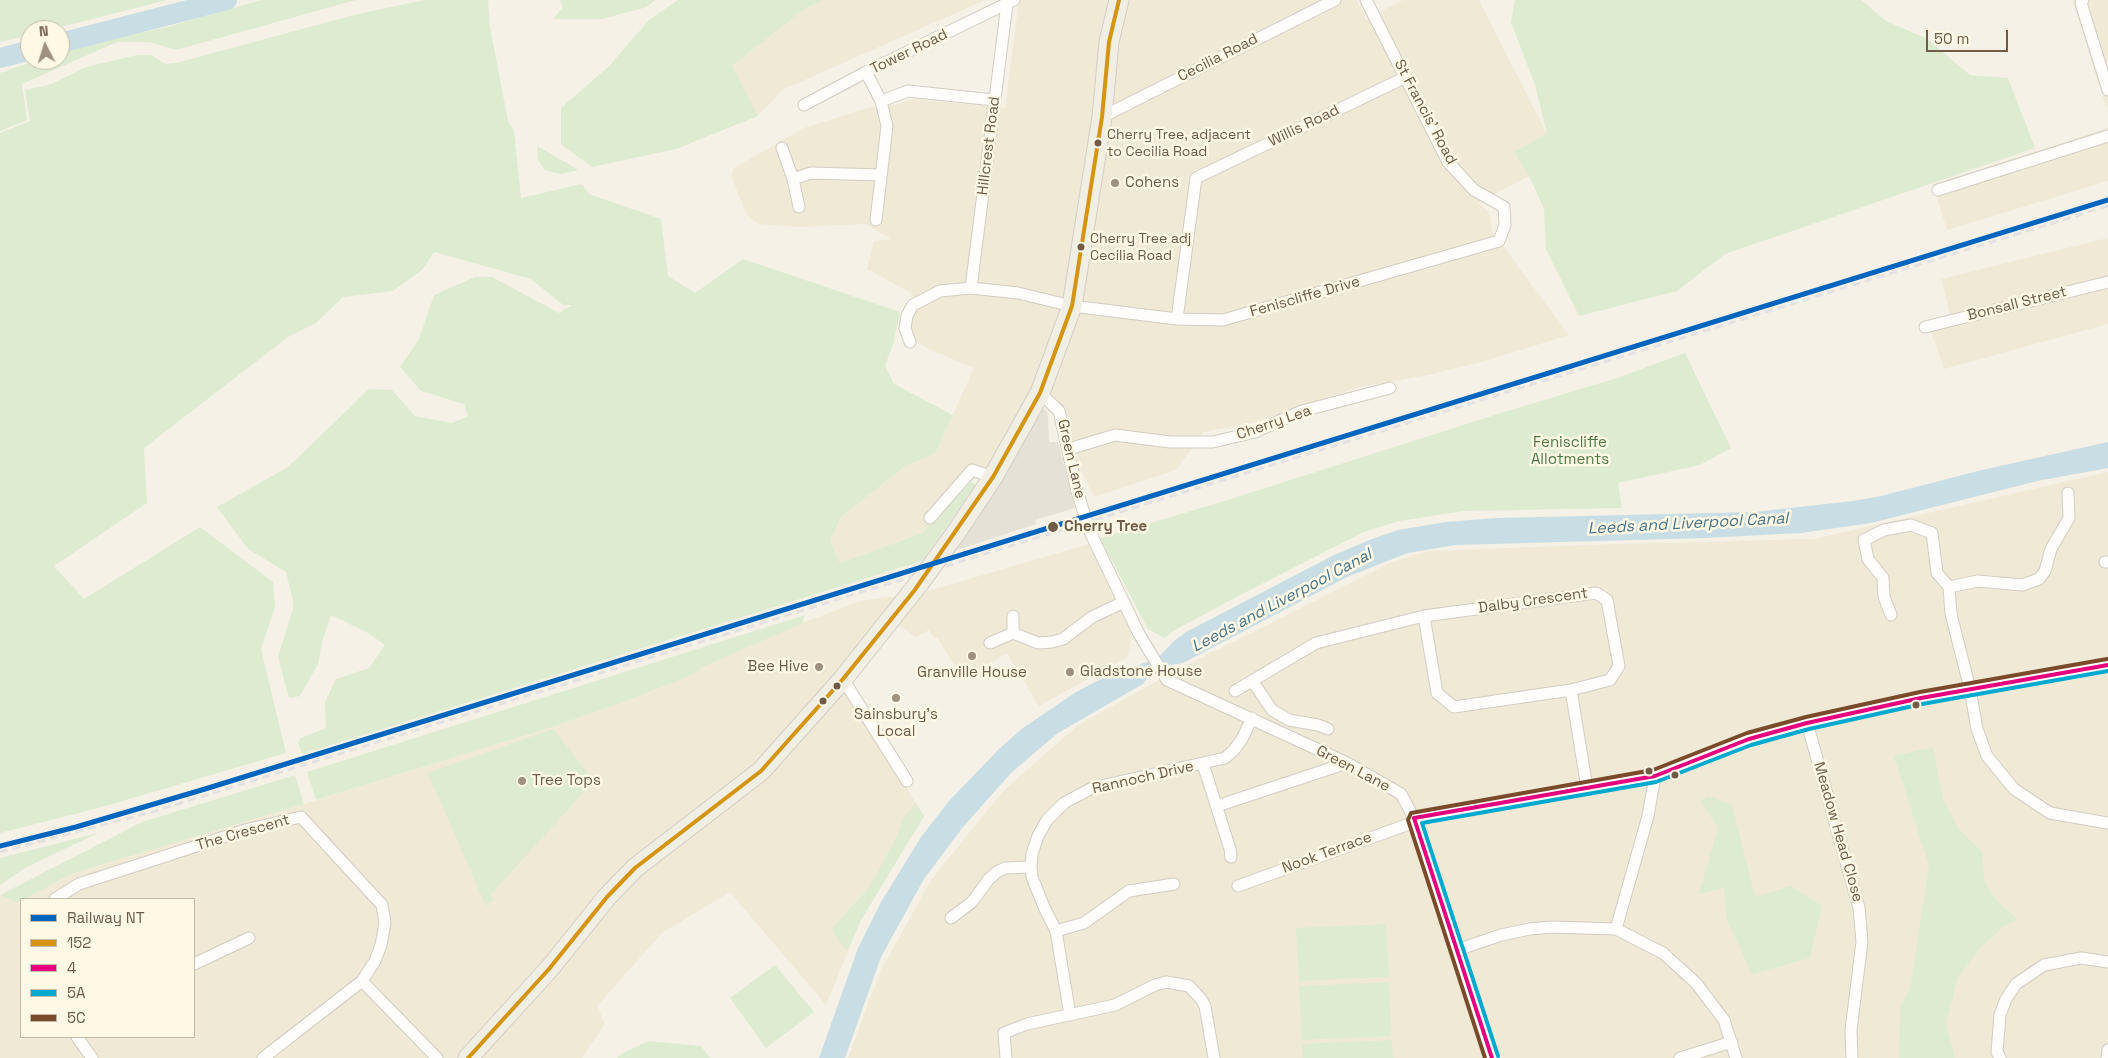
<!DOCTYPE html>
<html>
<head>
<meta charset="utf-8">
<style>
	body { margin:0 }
	#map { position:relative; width:2108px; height:1058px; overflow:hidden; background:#f5f1e6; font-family:"Space Grotesk",sans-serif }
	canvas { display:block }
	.legend { position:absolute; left:20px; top:898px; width:175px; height:140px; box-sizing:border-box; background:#fef8e5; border:1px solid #c5baa7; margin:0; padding:6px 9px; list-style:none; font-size:15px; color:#705c49 }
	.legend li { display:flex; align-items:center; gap:10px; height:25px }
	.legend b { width:25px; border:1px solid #c5baa7 }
	.north { position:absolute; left:20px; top:20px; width:50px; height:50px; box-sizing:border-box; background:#fef8e5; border:1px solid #c5baa7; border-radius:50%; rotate:355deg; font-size:14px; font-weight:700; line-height:20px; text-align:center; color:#705c49 }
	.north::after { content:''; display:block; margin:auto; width:18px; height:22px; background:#9f9080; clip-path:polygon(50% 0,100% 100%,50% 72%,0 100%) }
	.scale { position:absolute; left:1926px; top:30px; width:82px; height:22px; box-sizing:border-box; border:2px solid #705c49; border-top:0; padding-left:6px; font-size:15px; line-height:18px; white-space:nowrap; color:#705c49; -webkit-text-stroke:4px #fef8e5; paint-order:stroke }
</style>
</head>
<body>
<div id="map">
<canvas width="2108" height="1058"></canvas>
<ul class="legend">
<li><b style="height:6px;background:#0065bd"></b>Railway NT</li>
<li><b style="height:6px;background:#d59412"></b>152</li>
<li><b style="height:6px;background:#e5007d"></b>4</li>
<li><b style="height:6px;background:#00a9ce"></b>5A</li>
<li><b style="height:6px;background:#7a4b2a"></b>5C</li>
</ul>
<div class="north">N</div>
<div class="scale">50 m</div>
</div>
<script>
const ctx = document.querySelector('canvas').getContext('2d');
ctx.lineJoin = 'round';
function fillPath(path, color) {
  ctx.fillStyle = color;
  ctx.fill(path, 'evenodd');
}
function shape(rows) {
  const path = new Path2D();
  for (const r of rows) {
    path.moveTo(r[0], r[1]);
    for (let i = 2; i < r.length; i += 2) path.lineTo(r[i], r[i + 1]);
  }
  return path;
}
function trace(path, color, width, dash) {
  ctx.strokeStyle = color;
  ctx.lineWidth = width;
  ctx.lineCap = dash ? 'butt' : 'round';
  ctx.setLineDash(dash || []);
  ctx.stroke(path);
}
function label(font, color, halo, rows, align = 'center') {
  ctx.font = font + ' "Space Grotesk",sans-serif';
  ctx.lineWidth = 5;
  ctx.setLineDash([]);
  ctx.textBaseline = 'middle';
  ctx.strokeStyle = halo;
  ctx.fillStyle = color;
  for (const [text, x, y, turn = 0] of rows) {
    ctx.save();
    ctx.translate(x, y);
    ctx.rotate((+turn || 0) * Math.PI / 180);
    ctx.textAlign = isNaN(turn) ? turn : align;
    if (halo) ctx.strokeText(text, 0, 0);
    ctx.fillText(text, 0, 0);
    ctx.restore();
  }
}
const residential = shape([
	[824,0,985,0,782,90,758,116,732,66,806,8],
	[1019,0,1357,0,1366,19,1403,0,1479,0,1547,134,1514,152,1529,176,1478,203,1489,212,1492,231,1569,335,1485,361,1428,375,1360,387,1256,422,1204,432,1176,470,1094,497,1046,393,1000,462,968,483,922,533,840,563,830,541,841,517,907,465,935,454,974,368,929,349,912,339,908,320,918,307,911,293,867,269,874,241,891,239,865,224,800,227,758,224,747,215,731,176,734,168,804,128,871,107,896,105,913,99,1005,108],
	[2074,0,2108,0,2108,113,2073,3],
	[2108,128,2108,181,1947,230,1933,184],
	[2108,238,2108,324,1944,369,1931,332,1953,326,1941,279],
	[2108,472,2108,1058,848,1058,881,970,931,880,1003,791,1078,725,1177,670,1390,563,1428,551,1614,544,1814,539],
	[1092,543,1132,633,1128,657,1039,706,1007,653,963,679,937,637,934,638,929,630,916,637,886,616,838,677,924,816,861,920,826,1005,730,892,662,933,597,1006,605,1024,582,1058,0,1058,0,895,17,903,21,900,21,1037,194,1037,194,899,23,899,71,874,304,804,552,727,621,703,692,675,703,667,800,624,860,601,925,592]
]);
const industrial = shape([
	[1040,409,1046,410,1048,416,1049,442,1058,442,1075,508,1035,520,1036,524,957,550,1007,473]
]);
const green = shape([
	[0,0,167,0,49,30,30,30,30,35,0,42],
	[261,0,356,0,176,50,149,42,117,42,22,84,27,120,0,131,0,73,38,60,60,60,60,52,73,48,171,26],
	[424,0,488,0,490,27,508,121,514,131,521,198,582,184,589,194,661,219,668,276,695,293,743,259,900,312,893,345,885,365,894,384,953,415,935,454,907,465,841,517,830,541,840,563,922,533,971,482,976,485,922,561,302,754,298,743,301,738,326,728,325,702,336,679,369,668,385,645,368,633,331,615,322,642,318,664,300,696,289,698,278,657,294,605,286,572,248,549,217,507,288,467,369,389,392,390,415,416,452,423,468,416,464,404,421,391,400,367,419,339,434,295,475,277,492,277,559,313,572,305,563,305,531,279,434,252,422,270,393,291,343,297,316,323,288,337,144,448,147,503,54,566,84,599,200,527,273,582,275,607,261,649,286,753,102,807,0,833,0,133,30,121,25,90,49,85,86,67,137,55,151,55,166,64,176,63,354,15],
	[560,0,655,0,647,7,602,19,553,19,563,7],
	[678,0,824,0,806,8,732,66,758,116,676,149,592,167,561,144,561,108,609,66,649,20],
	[1515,0,1861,0,1886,21,1926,38,1970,75,2008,78,2035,148,1725,254,1677,291,1579,316,1546,249,1544,209,1529,176,1514,152,1547,134,1535,85,1511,22],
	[537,146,579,170,561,174,545,170,538,160],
	[1685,353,1731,448,1700,465,1618,483,1622,508,1464,511,1399,521,1364,532,1242,594,1175,630,1164,638,1148,629,1100,538,1218,503,1501,413,1617,378],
	[805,615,803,623,703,667,692,675,621,703,552,727,316,800,307,772],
	[553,729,594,781,491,894,493,900,486,906,428,773],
	[1933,747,1943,800,1958,828,1983,853,1982,861,1985,882,1997,901,2018,920,2003,927,1980,948,1958,977,1946,1023,1955,1058,1899,1058,1900,1006,1910,990,1929,865,1894,756],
	[295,775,304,804,71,874,17,903,0,895,142,822],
	[1708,796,1732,805,1755,897,1791,886,1822,906,1810,958,1752,974,1727,920,1724,888,1699,894,1718,828,1701,802],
	[916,803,924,816,861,920,847,951,831,929,869,888,897,836,903,819],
	[98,833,25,868,0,885,0,858],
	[1386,924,1389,977,1299,981,1296,928],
	[775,965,814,1012,766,1048,730,998],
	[1389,982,1391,1036,1302,1040,1299,986],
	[1392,1040,1393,1058,1303,1058,1302,1044],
	[649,1041,701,1046,710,1058,617,1058,621,1054]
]);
const water = shape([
	[2108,442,2108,468,2037,481,1871,523,1801,533,1706,538,1456,545,1408,553,1347,577,1183,663,1170,665,1148,677,1143,684,1058,733,1012,772,963,827,924,879,881,957,845,1058,819,1058,858,948,881,902,921,837,949,801,1000,748,1023,728,1076,692,1107,676,1158,658,1174,641,1186,632,1334,555,1372,539,1398,530,1446,522,1495,518,1754,512,1853,501,1881,496,1982,470]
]);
const river = shape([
	[60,43,227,0],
	[0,58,30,50]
]);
const street = shape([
	[2083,0,2081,3,2108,90],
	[866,72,881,101,887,126,876,220],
	[881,101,908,91,994,100],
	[804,105,866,72,1014,0],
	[1102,117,1335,0],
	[782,148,793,179,799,207],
	[793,179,811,173,881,175],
	[1938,190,2108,136],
	[971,288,1007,4],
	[1177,319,1196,178,1406,77],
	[1925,327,2108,282],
	[910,342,905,328,907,316,911,308,913,305,940,291,971,288,1018,293,1072,306,1177,319,1223,320,1499,241,1505,225,1504,207,1474,190,1448,162,1366,0],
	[1040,393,1059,411,1077,491],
	[1069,449,1115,435,1170,442,1213,442,1255,432,1302,411,1390,388],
	[930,518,972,470,993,477],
	[1090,532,1139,634,1167,680,1347,763,1401,794,1414,818,1492,1058],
	[2105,562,2108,562],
	[1949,587,1978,581,2022,585,2039,579,2045,571,2051,549,2069,518,2068,493],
	[1891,615,1884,597,1883,578,1868,559,1864,540,1884,530,1911,525,1932,533,1937,573,1949,587,1951,614,1970,689,1977,729,1987,756,2014,789,2050,813,2108,823],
	[1013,616,1013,633,1038,643,1052,642,1063,639,1092,617,1124,602],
	[990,643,1013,633],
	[843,679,907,781],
	[1253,682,1272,710,1289,720,1318,725,1328,729],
	[1571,690,1587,788],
	[1235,691,1316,643,1424,616,1596,593,1607,600,1619,666,1610,680,1571,690,1454,707,1437,693,1424,616],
	[1807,723,1859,908,1862,942,1851,1030,1852,1058],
	[1203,764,1230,849,1231,857],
	[1217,806,1347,763],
	[1414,818,1655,776,1749,739,1807,723,1921,698,2108,665],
	[1238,886,1409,824,1414,818],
	[55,899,79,884,249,829,301,817,382,905,385,923,381,945,375,961,362,981,263,1058],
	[951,918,972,902,989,879,997,872,1005,868,1031,867],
	[1616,929,1648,816,1655,776],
	[1056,931,1084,923,1129,891,1174,884],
	[1457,950,1501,935,1530,929,1551,927,1616,929,1663,953,1696,983,1724,1020,1736,1058],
	[194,964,249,938],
	[362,981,437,1058],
	[1070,1015,1056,931,1044,907,1032,877,1031,867,1032,854,1038,836,1047,820,1064,803,1092,788,1225,758,1234,750,1242,739,1252,718],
	[77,1037,92,1058],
	[1006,1058,1004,1033,1027,1024,1115,1005,1155,985,1166,982,1189,986,1201,999,1205,1006,1214,1058],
	[1680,1058,1732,1042],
	[2000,1058,1997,1052,2000,1015,2006,999,2016,984,2044,965,2081,958,2108,962],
	[2107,1058,2108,1050]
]);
const primary = shape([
	[955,534,993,477,1040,393,1072,306,1102,117,1109,42,1119,0],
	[468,1058,549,969,607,897,635,868,761,771,843,679,920,582]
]);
const rail = shape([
	[0,852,155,811,2108,206]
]);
const streetBridge = shape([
	[1077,491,1090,532]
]);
const primaryBridge = shape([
	[920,582,955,534]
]);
const bus1 = shape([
	[468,1058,549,969,607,897,635,868,761,771,843,679,914,591,993,477,1040,393,1072,306,1102,117,1109,42,1119,0]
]);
const bus2 = shape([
	[1492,1058,1414,818,1655,776,1749,739,1807,723,1921,698,2108,665]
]);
const bus3 = shape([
	[1498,1056,1422,823,1656,782,1751,745,1809,729,1922,704,2108,671]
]);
const bus4 = shape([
	[1485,1058,1408,820,1411,813,1653,770,1747,733,1806,717,1920,692,2107,659]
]);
const rail1 = shape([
	[0,846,76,827,205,789,2108,200]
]);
const markers = [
	[1098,143,4.5,"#705c49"],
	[1115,183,5,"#9f9080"],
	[1081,247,4.5,"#705c49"],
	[1053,527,6,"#705c49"],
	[972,656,5,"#9f9080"],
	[819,667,5,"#9f9080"],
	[1070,672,5,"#9f9080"],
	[837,686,4.5,"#705c49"],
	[896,698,5,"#9f9080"],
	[823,701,4.5,"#705c49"],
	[1916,705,4.5,"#705c49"],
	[1649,771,4.5,"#705c49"],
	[1675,775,4.5,"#705c49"],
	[522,781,5,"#9f9080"]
];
const busNames = [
	["Cherry Tree, adjacent",1107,135],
	["to Cecilia Road",1107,152],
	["Cherry Tree adj",1090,239],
	["Cecilia Road",1090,256]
];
const streetNames = [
	["Tower Road",909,52,-26],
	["Cecilia Road",1218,58,-27],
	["St Francis' Road",1425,112,62],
	["Willis Road",1304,126,-26],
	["Hillcrest Road",989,146,-83],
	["Feniscliffe Drive",1305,297,-16],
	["Bonsall Street",2017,304,-14],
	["Cherry Lea",1274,423,-19],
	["Green Lane",1071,459,77],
	["Dalby Crescent",1533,601,-8],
	["Green Lane",1353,769,28],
	["Rannoch Drive",1143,778,-13],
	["Meadow Head Close",1838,832,74],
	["The Crescent",243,833,-16],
	["Nook Terrace",1327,853,-20]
];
const poiNames = [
	["Cohens",1125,183],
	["Bee Hive",809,667,"right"],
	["Gladstone House",1080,672],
	["Granville House",972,673,"center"],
	["Sainsbury's",896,715,"center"],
	["Local",896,732,"center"],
	["Tree Tops",532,781]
];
const parkNames = [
	["Feniscliffe",1570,443],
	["Allotments",1570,460]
];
const stopNames = [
	["Cherry Tree",1064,527]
];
const waterNames = [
	["Leeds and Liverpool Canal",1688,524,-3],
	["Leeds and Liverpool Canal",1282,601,-28]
];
fillPath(residential, '#f0e9d6');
fillPath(industrial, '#e6e1d7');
fillPath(green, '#ddecd1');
fillPath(water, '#c9dee4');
trace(river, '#c9dee4', 20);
trace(street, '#d3ccc2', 13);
trace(primary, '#d3cdc4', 21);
trace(street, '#fefdfb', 11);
trace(primary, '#f1eee3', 19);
trace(rail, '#e4e1e3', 3, [8, 5]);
trace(streetBridge, '#d3ccc2', 13, []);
trace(primaryBridge, '#d3cdc4', 21, []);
trace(streetBridge, '#fefdfb', 11);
trace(primaryBridge, '#f1eee3', 19);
trace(bus1, '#d59412', 4);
trace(bus2, '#e5007d', 4);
trace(bus3, '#00a9ce', 4);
trace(bus4, '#7a4b2a', 4);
trace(rail1, '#0065bd', 5);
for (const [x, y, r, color] of markers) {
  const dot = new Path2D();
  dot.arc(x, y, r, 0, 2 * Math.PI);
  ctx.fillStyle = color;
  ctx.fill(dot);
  trace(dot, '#fef8e5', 2);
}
label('14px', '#705c49', '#fef8e5', busNames, 'left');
label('15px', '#705c49', '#fef8e5', streetNames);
label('15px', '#705c49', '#fef8e5', poiNames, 'left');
label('15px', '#4d7b44', '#fef8e5', parkNames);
label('bold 15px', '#705c49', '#fef8e5', stopNames, 'left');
label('italic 16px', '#47758a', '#fef8e5', waterNames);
</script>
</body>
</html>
